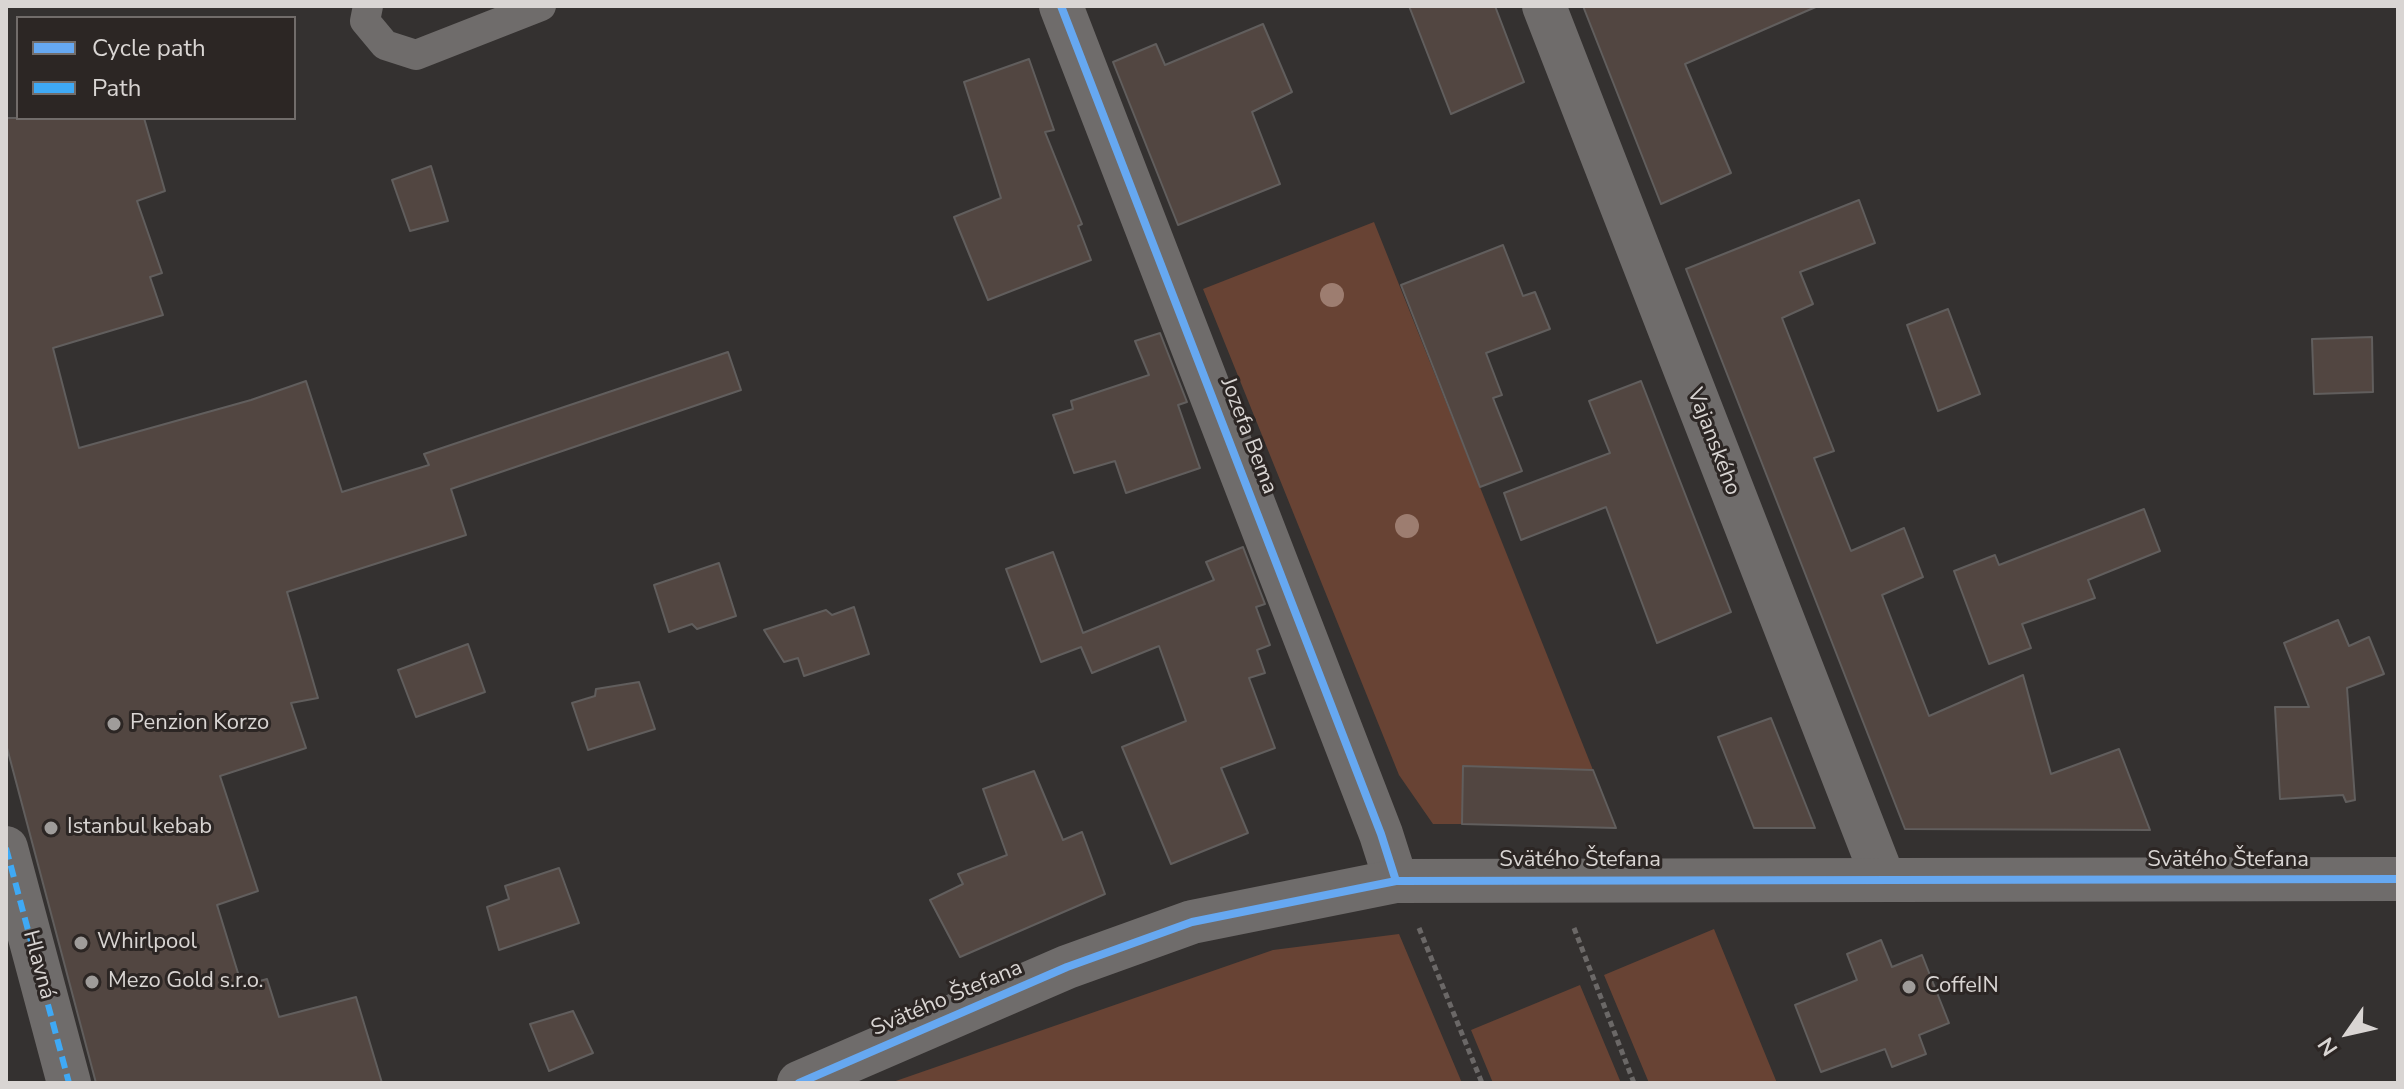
<!DOCTYPE html>
<html>
<head>
<meta charset="utf-8">
<style>
	body { margin:0 }
	#map { position:relative; width:2404px; height:1089px; overflow:hidden; background:#343130; font-family:"Nunito Sans",sans-serif }
	canvas { display:block }
	.frame { position:absolute; inset:0; border:8px solid #d9d5d3; pointer-events:none }
	.legend { position:absolute; left:16px; top:16px; width:280px; height:104px; box-sizing:border-box; background:#2c2624; border:2px solid #716c6a; margin:0; padding:10px 14px; list-style:none; font-size:24px; color:#d9d5d3 }
	.legend li { display:flex; align-items:center; gap:16px; height:40px }
	.legend b { width:40px; border:2px solid #716c6a }
	.north { position:absolute; left:2308px; top:993px; width:80px; height:80px; -webkit-text-stroke:6px #2c2624; paint-order:stroke; rotate:236deg; font-size:22px; font-weight:700; line-height:32px; text-align:center; color:#d9d5d3 }
	.north::after { content:''; display:block; margin:auto; width:28px; height:36px; background:#d9d5d3; clip-path:polygon(50% 0,100% 100%,50% 72%,0 100%) }
</style>
</head>
<body>
<div id="map">
<canvas width="2404" height="1089"></canvas>
<div class="frame"></div>
<ul class="legend">
<li><b style="height:10px;background:#66a8f1"></b>Cycle path</li>
<li><b style="height:10px;background:#3fa9f5"></b>Path</li>
</ul>
<div class="north">N</div>
</div>
<script>
const ctx = document.querySelector('canvas').getContext('2d');
ctx.lineJoin = 'round';
function fillPath(path, color) {
  ctx.fillStyle = color;
  ctx.fill(path, 'evenodd');
}
function shape(rows) {
  const path = new Path2D();
  for (const r of rows) {
    path.moveTo(r[0], r[1]);
    for (let i = 2; i < r.length; i += 2) path.lineTo(r[i], r[i + 1]);
  }
  return path;
}
function trace(path, color, width, dash) {
  ctx.strokeStyle = color;
  ctx.lineWidth = width;
  ctx.lineCap = dash ? 'butt' : 'round';
  ctx.setLineDash(dash || []);
  ctx.stroke(path);
}
function label(font, color, halo, rows, align = 'center') {
  ctx.font = font + ' "Nunito Sans",sans-serif';
  ctx.lineWidth = 6;
  ctx.setLineDash([]);
  ctx.textBaseline = 'middle';
  ctx.strokeStyle = halo;
  ctx.fillStyle = color;
  for (const [text, x, y, turn = 0] of rows) {
    ctx.save();
    ctx.translate(x, y);
    ctx.rotate((+turn || 0) * Math.PI / 180);
    ctx.textAlign = isNaN(turn) ? turn : align;
    if (halo) ctx.strokeText(text, 0, 0);
    ctx.fillText(text, 0, 0);
    ctx.restore();
  }
}
const green = shape([
	[1374,222,1593,770,1463,766,1462,824,1433,824,1399,775,1203,289],
	[1714,929,1777,1083,1649,1083,1604,975],
	[1399,934,1462,1083,890,1083,1273,950],
	[1580,985,1621,1083,1493,1083,1471,1030]
]);
const building = shape([
	[1409,6,1495,6,1524,82,1451,114,1409,6],
	[1583,6,1818,6,1685,64,1731,173,1661,204,1583,6],
	[1263,24,1292,92,1252,112,1280,184,1178,225,1113,62,1156,44,1165,65,1263,24],
	[1029,59,1054,130,1045,132,1082,224,1078,226,1091,260,988,300,954,217,1001,198,964,82,1029,59],
	[6,118,144,118,165,191,137,201,162,273,150,277,163,315,53,348,79,448,251,400,306,381,342,492,429,465,424,454,728,352,741,390,451,489,466,535,287,592,318,698,291,703,306,748,220,776,258,891,217,905,242,986,267,979,279,1017,356,997,382,1083,96,1083,6,744,6,118],
	[431,166,448,221,410,231,392,180,431,166],
	[1859,200,1875,243,1800,272,1813,304,1782,318,1834,451,1814,458,1851,551,1904,528,1923,577,1882,595,1929,716,2023,675,2051,774,2119,749,2150,830,1905,829,1686,269,1859,200],
	[1503,245,1523,296,1535,292,1550,329,1486,353,1502,395,1493,398,1522,471,1480,487,1401,285,1503,245],
	[1948,309,1980,394,1938,411,1907,325,1948,309],
	[1160,333,1187,402,1178,405,1200,468,1126,493,1115,461,1074,473,1053,415,1073,409,1071,401,1149,375,1135,341,1160,333],
	[2372,337,2373,392,2314,394,2312,339,2372,337],
	[1641,381,1731,612,1657,643,1606,507,1521,540,1504,493,1610,453,1589,401,1641,381],
	[2144,509,2160,551,2088,580,2095,598,2022,624,2031,648,1989,664,1954,571,1995,555,1999,565,2144,509],
	[1243,547,1265,604,1256,607,1270,645,1257,650,1265,673,1249,678,1275,748,1221,768,1248,833,1171,864,1122,747,1186,721,1159,646,1092,673,1081,647,1041,662,1006,569,1053,552,1083,633,1214,580,1206,562,1243,547],
	[719,563,736,616,697,629,692,624,669,632,654,585,719,563],
	[854,607,869,654,804,676,798,658,784,662,764,630,826,610,832,615,854,607],
	[2338,620,2349,646,2369,637,2384,674,2347,688,2355,800,2346,802,2343,795,2280,799,2275,707,2309,707,2284,643,2338,620],
	[468,644,485,692,416,717,398,670,468,644],
	[639,682,655,729,588,750,572,703,595,696,596,689,639,682],
	[1771,718,1815,828,1754,828,1718,737,1771,718],
	[1463,766,1593,770,1616,828,1462,824,1463,766],
	[1034,771,1063,840,1082,832,1105,894,960,957,930,900,963,884,958,874,1007,855,983,789,1034,771],
	[559,868,579,923,499,950,487,907,509,899,505,886,559,868],
	[1881,940,1892,967,1922,955,1949,1023,1919,1035,1926,1054,1892,1067,1885,1049,1821,1072,1795,1005,1857,980,1847,954,1881,940],
	[573,1011,593,1053,549,1071,530,1024,573,1011]
]);
const path = shape([
	[1419,928,1482,1083],
	[1574,928,1634,1083]
]);
const service = shape([
	[368,6,365,21,385,45,416,55,541,6]
]);
const pedestrian = shape([
	[6,848,69,1083]
]);
const minor = shape([
	[1061,6,1381,834,1396,881],
	[1544,6,1883,878]
]);
const tertiary = shape([
	[799,1083,1067,967,1192,922,1396,881,2398,879]
]);
const quiet = shape([
	[6,848,69,1083]
]);
const cycleway = shape([
	[1061,6,1381,834,1396,881],
	[799,1083,1067,967,1192,922,1396,881,2398,879]
]);
const trees = [
	[1332,295],
	[1407,526]
];
const markers = [
	[114,724,8,"#9f9c9a"],
	[51,828,8,"#9f9c9a"],
	[81,943,8,"#9f9c9a"],
	[92,982,8,"#9f9c9a"],
	[1909,987,8,"#9f9c9a"]
];
const streetNames = [
	["Jozefa Bema",1248,436,69],
	["Vajanského",1713,442,69],
	["Svätého Štefana",1580,861],
	["Svätého Štefana",2228,861],
	["Hlavná",38,965,75],
	["Svätého Štefana",947,999,-23]
];
const poiNames = [
	["Penzion Korzo",130,724],
	["Istanbul kebab",67,828],
	["Whirlpool",97,943],
	["Mezo Gold s.r.o.",108,982],
	["CoffeIN",1925,987]
];
fillPath(green, '#684334');
fillPath(building, '#524641');
trace(building, '#615e5d', 2);
trace(path, '#6b6867', 5, [6, 4]);
trace(service, '#6f6c6b', 30);
trace(pedestrian, '#6f6c6b', 44);
trace(minor, '#6f6c6b', 44);
trace(tertiary, '#6f6c6b', 44);
trace(quiet, '#3fa9f5', 6, [12, 6]);
trace(cycleway, '#66a8f1', 8);
ctx.fillStyle = '#9d7d70';
for (const [x, y] of trees) {
  ctx.beginPath();
  ctx.arc(x, y, 12, 0, 2 * Math.PI);
  ctx.fill();
}
for (const [x, y, r, color] of markers) {
  const dot = new Path2D();
  dot.arc(x, y, r, 0, 2 * Math.PI);
  ctx.fillStyle = color;
  ctx.fill(dot);
  trace(dot, '#2c2624', 3);
}
label('22px', '#d9d5d3', '#2c2624', streetNames);
label('22px', '#d9d5d3', '#2c2624', poiNames, 'left');
</script>
</body>
</html>
